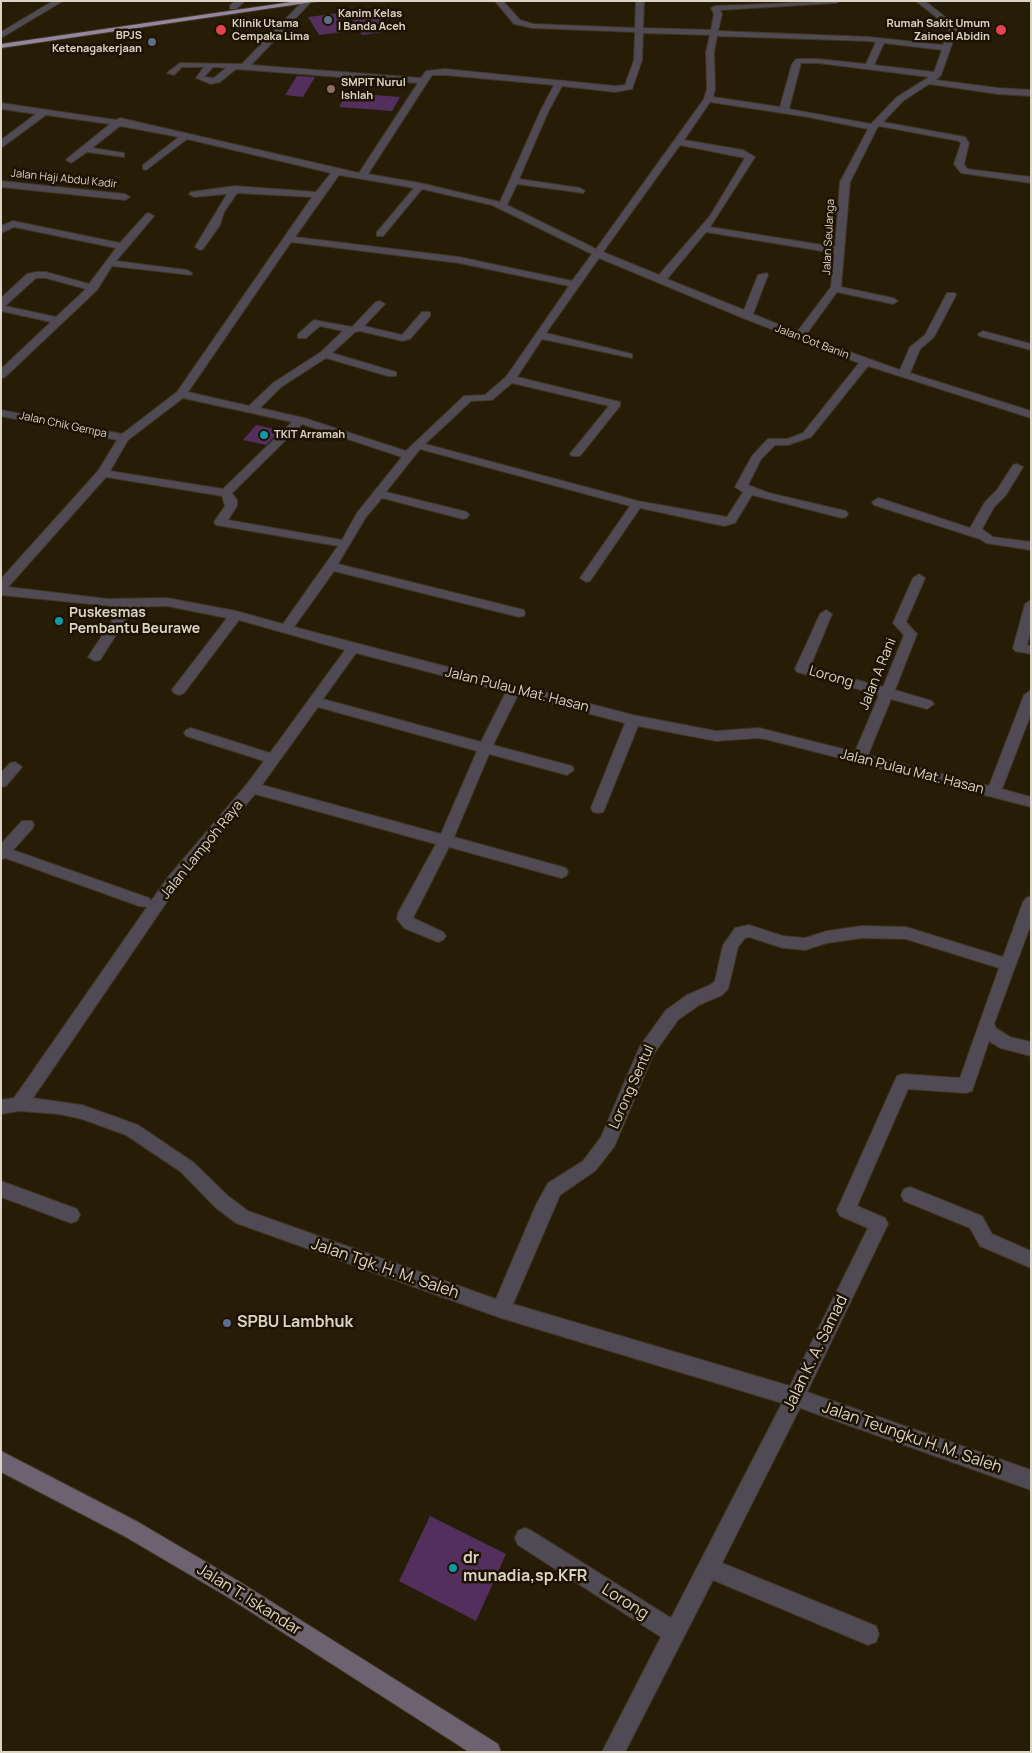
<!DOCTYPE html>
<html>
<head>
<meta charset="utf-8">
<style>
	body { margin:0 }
	#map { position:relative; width:1032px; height:1753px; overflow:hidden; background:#271c06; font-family:Manrope,sans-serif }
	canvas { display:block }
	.frame { position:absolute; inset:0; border:2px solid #dcd5c7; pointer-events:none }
</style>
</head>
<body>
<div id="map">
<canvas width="1032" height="1753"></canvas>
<div class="frame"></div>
</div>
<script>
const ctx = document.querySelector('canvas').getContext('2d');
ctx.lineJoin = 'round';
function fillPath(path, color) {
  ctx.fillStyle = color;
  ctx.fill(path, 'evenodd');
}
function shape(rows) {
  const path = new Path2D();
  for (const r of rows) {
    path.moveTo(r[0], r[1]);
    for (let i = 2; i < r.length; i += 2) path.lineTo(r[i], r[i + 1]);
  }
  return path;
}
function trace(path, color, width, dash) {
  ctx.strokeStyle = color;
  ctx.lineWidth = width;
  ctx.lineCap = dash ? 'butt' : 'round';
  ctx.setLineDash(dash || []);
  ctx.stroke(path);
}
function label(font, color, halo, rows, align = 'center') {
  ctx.font = font + ' Manrope,sans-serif';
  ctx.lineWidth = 5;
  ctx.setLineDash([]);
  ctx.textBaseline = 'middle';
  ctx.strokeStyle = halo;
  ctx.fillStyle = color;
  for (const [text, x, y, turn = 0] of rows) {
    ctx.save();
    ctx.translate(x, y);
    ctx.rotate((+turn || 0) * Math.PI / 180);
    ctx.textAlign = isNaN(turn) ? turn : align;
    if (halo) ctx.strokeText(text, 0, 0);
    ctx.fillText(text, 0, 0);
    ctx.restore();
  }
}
const building = shape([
	[340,13,351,31,319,35,308,17],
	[379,16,390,31,362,35,352,20],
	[297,76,315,77,303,97,285,95],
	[347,93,375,95,400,97,392,111,339,107],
	[256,425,281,430,266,445,243,440],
	[430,1516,506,1554,476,1621,399,1581]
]);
const street = shape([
	[53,1,63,1,1,38,1,32,53,1],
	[236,1,245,1,236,9,230,9,230,5,236,1],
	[303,1,310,3,251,65,421,78,426,71,445,69,615,86,625,85,634,60,635,32,533,28,514,24,495,1,503,1,520,20,533,24,635,28,636,1,644,1,643,28,711,30,714,14,711,8,715,6,840,1,836,3,720,10,722,14,718,31,869,37,943,45,950,28,916,1,925,1,958,27,941,75,936,80,998,88,1031,90,1031,96,998,94,929,84,903,101,883,122,965,137,969,143,964,164,967,169,1031,177,1031,183,961,173,954,164,961,143,959,141,879,126,877,128,850,182,841,287,893,298,898,301,893,304,837,292,805,336,900,370,910,347,925,335,947,293,955,293,956,295,934,337,920,349,910,373,1031,411,1031,418,868,366,811,437,788,445,775,445,761,459,748,485,769,493,846,511,848,514,846,517,842,518,752,495,735,523,724,526,640,508,590,581,586,582,580,578,630,506,420,449,386,492,467,512,469,515,467,518,463,519,382,498,366,517,338,564,524,610,525,613,524,616,519,617,334,571,294,627,633,715,716,731,759,728,855,752,879,695,797,672,795,669,820,614,826,610,832,614,810,667,883,687,904,635,893,623,913,578,919,574,925,578,906,622,917,634,895,690,932,701,934,704,927,709,891,699,868,755,989,786,1024,695,1031,690,1031,714,1002,789,1031,797,1031,807,769,740,759,738,716,741,638,726,605,808,603,812,598,813,593,812,591,808,625,723,518,695,493,745,572,766,574,770,567,775,489,754,454,837,566,868,568,872,566,876,561,878,449,847,413,918,443,932,446,936,443,940,438,942,404,928,397,919,398,913,436,844,255,794,179,884,33,1098,82,1105,138,1125,193,1162,228,1196,248,1211,496,1299,536,1205,548,1183,583,1161,601,1137,640,1046,666,1010,687,995,710,985,715,981,723,945,735,928,749,925,783,936,805,938,827,931,862,926,906,927,1003,957,1023,902,1026,898,1031,896,1031,924,994,1024,996,1028,1010,1037,1031,1042,1031,1056,1000,1048,989,1041,972,1091,966,1093,908,1089,857,1206,885,1218,888,1224,807,1392,1031,1470,1031,1490,800,1408,722,1563,876,1626,879,1634,876,1642,868,1645,713,1580,625,1752,602,1752,661,1637,518,1545,515,1538,518,1531,525,1528,532,1531,671,1618,782,1403,501,1318,236,1223,216,1208,181,1172,126,1135,82,1119,59,1114,19,1111,1,1114,1,1100,14,1098,147,907,139,906,5,858,1,860,1,844,22,821,32,821,34,825,32,829,13,850,149,898,151,901,169,876,247,784,264,761,186,736,184,733,186,730,191,728,270,753,345,650,239,620,184,693,179,695,174,693,172,690,174,687,227,618,167,606,134,607,100,660,95,661,88,657,121,607,1,595,1,579,98,471,117,440,1,416,1,410,122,434,177,392,312,197,237,193,224,212,220,225,203,249,200,250,195,247,227,194,194,197,189,194,191,192,235,186,316,192,331,173,187,139,146,170,143,169,143,165,179,137,120,126,92,148,124,153,124,157,87,152,71,163,66,160,68,158,110,124,46,115,1,148,1,140,36,114,1,109,1,103,116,120,120,118,359,173,418,83,236,69,220,82,211,84,196,78,204,67,182,67,174,75,167,73,180,63,242,64,303,1],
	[643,33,710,35,706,52,707,89,704,99,596,249,507,205,517,184,583,193,585,191,580,188,519,179,548,112,562,86,615,92,632,89,642,60,643,33],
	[717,36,869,41,876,42,866,64,818,59,796,59,792,64,780,107,713,97,715,89,714,52,717,36],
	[884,43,942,50,934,72,874,65,884,43],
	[801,63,818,63,929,77,897,97,871,124,789,109,801,63],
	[213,67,218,67,226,68,214,78,204,77,213,67],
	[432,75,445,75,554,85,540,112,500,202,420,183,368,174,432,75],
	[710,102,808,117,868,129,840,182,835,247,710,227,755,157,743,150,684,140,710,102],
	[680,145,745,158,710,216,659,275,603,252,680,145],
	[339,175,414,188,377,232,377,236,383,236,422,189,492,205,592,254,572,281,459,257,295,237,339,175],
	[706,232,834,253,831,287,797,332,753,314,768,275,767,273,758,275,744,310,667,279,706,232],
	[291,242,459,263,569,286,506,377,485,395,464,396,406,451,304,418,260,408,281,387,326,358,388,376,396,376,396,372,332,353,355,332,360,331,402,341,410,339,430,316,430,312,422,312,402,335,364,326,385,304,380,301,376,302,352,327,314,320,298,334,298,338,306,338,320,326,343,331,321,352,273,383,249,406,188,392,291,242],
	[599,258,743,318,859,363,803,433,787,439,768,439,752,456,735,487,743,492,727,517,638,501,425,444,471,401,492,400,512,383,609,406,570,454,572,456,580,456,620,406,620,402,517,377,542,339,632,358,632,354,546,333,599,258],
	[183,398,292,422,223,489,110,471,128,440,183,398],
	[302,424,402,457,357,513,342,540,228,520,237,506,237,500,232,493,302,424],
	[106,477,222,496,225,506,214,522,216,525,338,546,283,624,236,611,167,598,108,599,8,587,106,477],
	[356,653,506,692,481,742,323,699,356,653],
	[318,707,477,751,441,834,262,785,318,707],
	[749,937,783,948,805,950,827,943,862,938,906,939,999,968,960,1078,903,1074,897,1076,837,1210,840,1216,868,1228,790,1386,513,1304,560,1195,595,1171,614,1147,653,1055,678,1020,699,1005,722,995,728,989,738,947,745,938,749,937],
	[1,181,125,194,130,197,125,200,1,187,1,181],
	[149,213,154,216,116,261,187,270,192,273,191,275,112,266,97,290,5,377,1,378,1,369,51,322,1,311,1,298,27,274,36,272,46,272,89,284,116,248,14,227,1,233,1,226,13,221,120,243,146,214,149,213],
	[36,278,46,278,86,289,56,317,5,306,36,278],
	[983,331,1031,344,1031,350,979,336,978,334,983,331],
	[1017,464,1023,467,1006,495,994,507,982,529,993,537,1031,542,1031,550,986,543,980,539,874,505,872,502,878,498,882,499,970,528,985,502,997,490,1013,465,1017,464],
	[1031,600,1031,631,1027,645,1031,646,1031,654,1015,651,1013,648,1025,604,1031,600],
	[15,762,22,767,6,786,1,787,1,773,10,763,15,762],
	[1,1181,77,1209,80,1215,77,1221,71,1223,1,1197,1,1181],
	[910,1187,982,1216,992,1234,1031,1251,1031,1268,980,1246,970,1228,904,1201,901,1195,904,1189,910,1187]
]);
const secondary = shape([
	[1,1451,138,1522,240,1582,498,1744,501,1752,469,1752,226,1596,124,1536,1,1472,1,1451]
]);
const highway = shape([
	[298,1,320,1,1,48,1,44,298,1]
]);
const markers = [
	[328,20,5,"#5c6f8a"],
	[221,30,6,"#e0444e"],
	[1001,30,6,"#e0444e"],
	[152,42,5,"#5c6f8a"],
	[331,89,5,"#8d6e63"],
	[264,435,5,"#0f9aa8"],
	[59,621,5,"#0f9aa8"],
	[227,1323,5,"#5c6f8a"],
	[453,1568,5,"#0f9aa8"]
];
const farPoinames = [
	["Kanim Kelas",338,14],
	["I Banda Aceh",338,27],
	["Klinik Utama",232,24],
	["Cempaka Lima",232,37],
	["Rumah Sakit Umum",990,24,"right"],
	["Zainoel Abidin",990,37,"right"],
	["BPJS",142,36,"right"],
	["Ketenagakerjaan",142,49,"right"],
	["SMPIT Nurul",341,83],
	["Ishlah",341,96],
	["TKIT Arramah",274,435]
];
const farStreetnames = [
	["Jalan Haji Abdul Kadir",64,179,6],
	["Jalan Seulanga",829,237,-87],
	["Jalan Cot Banin",812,342,21],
	["Jalan Chik Gempa",63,425,12]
];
const poiNames = [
	["Puskesmas",69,613],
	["Pembantu Beurawe",69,629]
];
const streetNames = [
	["Jalan A Rani",878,674,-68],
	["Lorong",831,677,16],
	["Jalan Pulau Mat. Hasan",517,690,14],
	["Jalan Pulau Mat. Hasan",912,772,14],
	["Jalan Lampoh Raya",202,850,-51],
	["Lorong Sentul",632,1087,-66]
];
const nearStreetnames = [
	["Jalan Tgk. H. M. Saleh",385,1269,19],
	["Jalan K. A. Samad",816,1353,-64],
	["Jalan Teungku H. M. Saleh",912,1438,19],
	["Jalan T. Iskandar",249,1600,32],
	["Lorong",625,1602,32]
];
const nearPoinames = [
	["SPBU Lambhuk",237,1323],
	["dr",463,1559],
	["munadia,sp.KFR",463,1577]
];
fillPath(building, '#532f5d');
trace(street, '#403621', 2);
trace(secondary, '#403621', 2);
trace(highway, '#403621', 2);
fillPath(street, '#504a54');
fillPath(secondary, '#6c6272');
fillPath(highway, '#94869f');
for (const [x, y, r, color] of markers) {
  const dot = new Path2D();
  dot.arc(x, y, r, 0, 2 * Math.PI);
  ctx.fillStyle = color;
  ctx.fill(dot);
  trace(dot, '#1e1300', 2);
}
label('bold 11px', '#dcd5c7', '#1e1300', farPoinames, 'left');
label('11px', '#dcd5c7', '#1e1300', farStreetnames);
label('bold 14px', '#dcd5c7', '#1e1300', poiNames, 'left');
label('14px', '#dcd5c7', '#1e1300', streetNames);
label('16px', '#dcd5c7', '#1e1300', nearStreetnames);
label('bold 16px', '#dcd5c7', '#1e1300', nearPoinames, 'left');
</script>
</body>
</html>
